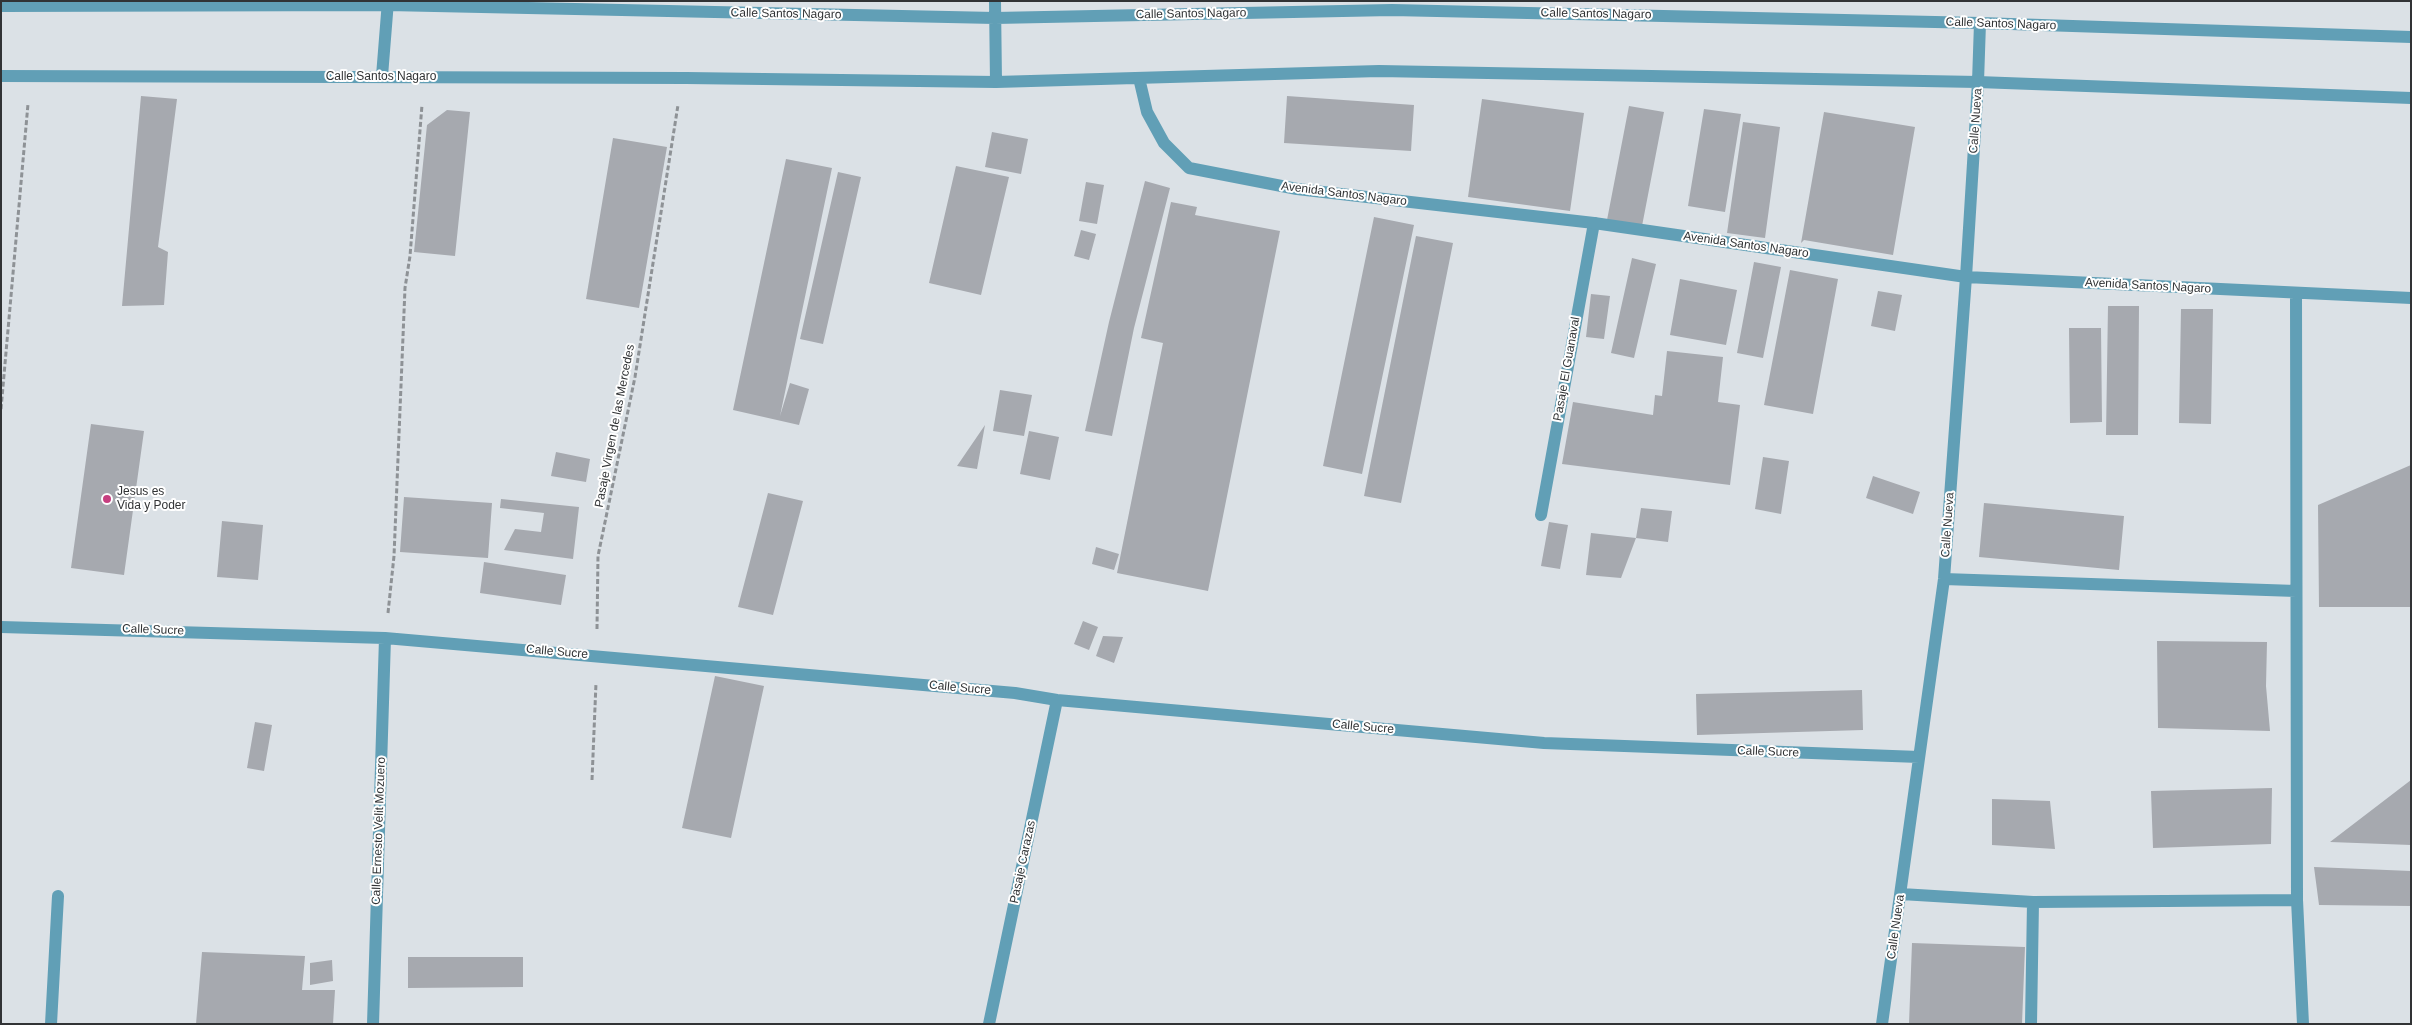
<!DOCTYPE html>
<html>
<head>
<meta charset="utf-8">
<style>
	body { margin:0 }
	#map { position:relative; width:2412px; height:1025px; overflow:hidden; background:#dbe1e6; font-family:Helvetica,sans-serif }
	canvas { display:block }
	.frame { position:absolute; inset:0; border:2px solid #313335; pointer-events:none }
</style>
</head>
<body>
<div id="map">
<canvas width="2412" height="1025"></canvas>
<div class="frame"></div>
</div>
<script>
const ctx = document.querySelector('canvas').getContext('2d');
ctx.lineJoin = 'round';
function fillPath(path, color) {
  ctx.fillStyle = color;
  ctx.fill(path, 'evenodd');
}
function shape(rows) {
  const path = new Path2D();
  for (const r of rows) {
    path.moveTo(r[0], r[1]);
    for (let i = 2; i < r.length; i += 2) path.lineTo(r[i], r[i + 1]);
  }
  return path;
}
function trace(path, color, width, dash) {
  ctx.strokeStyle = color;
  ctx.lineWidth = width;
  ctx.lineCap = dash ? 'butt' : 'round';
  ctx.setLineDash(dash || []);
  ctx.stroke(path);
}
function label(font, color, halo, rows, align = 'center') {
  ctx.font = font + ' Helvetica,sans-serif';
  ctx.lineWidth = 4;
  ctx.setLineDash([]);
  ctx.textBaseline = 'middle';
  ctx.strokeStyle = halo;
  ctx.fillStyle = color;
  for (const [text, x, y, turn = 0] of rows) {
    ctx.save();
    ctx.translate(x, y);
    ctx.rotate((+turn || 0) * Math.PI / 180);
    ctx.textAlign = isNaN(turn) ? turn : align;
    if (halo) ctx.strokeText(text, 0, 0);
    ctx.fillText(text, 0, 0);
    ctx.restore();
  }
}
const building = shape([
	[141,96,177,99,158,247,168,252,164,305,122,306],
	[1287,96,1414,105,1411,151,1284,143],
	[1482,99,1584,113,1570,211,1468,197],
	[1629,106,1664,112,1642,226,1607,220],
	[1704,109,1741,114,1725,212,1688,206],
	[447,110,470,112,455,256,414,252,427,125],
	[1824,112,1915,127,1893,255,1804,240,1801,243],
	[1743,122,1780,127,1765,238,1727,233],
	[992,132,1028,139,1021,174,985,167],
	[613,138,667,147,639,308,586,299],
	[786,159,832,168,780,416,790,383,809,389,799,425,733,410],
	[956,166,1009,177,981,295,929,283],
	[838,172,861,177,823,344,800,339],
	[1145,181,1170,188,1134,328,1112,436,1085,431,1109,322],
	[1086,182,1104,185,1097,224,1079,221],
	[1171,202,1197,207,1195,215,1280,231,1208,591,1117,573,1163,343,1141,338],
	[1374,217,1414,225,1362,474,1323,466],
	[1081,230,1096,234,1089,260,1074,256],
	[1416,236,1453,243,1401,503,1364,496],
	[1632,258,1656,264,1634,358,1611,353],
	[1754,262,1781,267,1763,358,1737,353],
	[1790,270,1838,279,1813,414,1764,405],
	[1680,279,1737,290,1726,345,1670,335],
	[1878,291,1902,295,1895,331,1871,326],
	[1591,294,1610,296,1604,339,1586,337],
	[2108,306,2139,306,2138,435,2106,435],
	[2181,309,2213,309,2211,424,2179,423],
	[2069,328,2101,328,2102,422,2070,423],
	[1667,351,1723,357,1718,402,1740,405,1730,485,1562,464,1573,402,1653,415,1655,395,1662,396],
	[1000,390,1032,395,1024,436,993,431],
	[91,424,144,431,124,575,71,568],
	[985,425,977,469,957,466],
	[1029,431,1059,437,1050,480,1020,474],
	[556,452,590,459,586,482,551,476],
	[1763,457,1789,461,1781,514,1755,509],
	[2411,465,2411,607,2319,607,2318,505],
	[1873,476,1920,492,1913,514,1866,498],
	[768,493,803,501,773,615,738,607],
	[404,497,492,503,488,558,400,552],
	[501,499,579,507,573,559,504,550,515,529,541,532,544,513,500,508],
	[1984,503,2124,516,2119,570,1979,557],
	[1641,508,1672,511,1668,542,1636,538],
	[222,521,263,525,258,580,217,577],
	[1549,522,1568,525,1560,569,1541,566],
	[1591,533,1636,538,1621,578,1586,575],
	[1096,547,1119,554,1114,570,1092,564],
	[484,562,566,575,561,605,480,593],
	[1083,621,1098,627,1089,650,1074,644],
	[1103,636,1123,637,1114,663,1096,656],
	[2157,641,2267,642,2266,686,2270,731,2158,728],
	[715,676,764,686,731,838,682,828],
	[1862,690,1863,730,1697,735,1696,694],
	[255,722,272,725,264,771,247,768],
	[2411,780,2411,845,2330,842],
	[2272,788,2271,844,2153,848,2151,791],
	[1992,799,2050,801,2055,849,1992,845],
	[2314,867,2411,871,2411,906,2319,905],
	[1912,943,2025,947,2022,1024,1909,1024],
	[202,952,305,956,302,990,335,990,333,1024,196,1024],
	[408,957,523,957,523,987,408,988],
	[332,960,333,981,310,985,310,963]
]);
const path = shape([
	[1,409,28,104],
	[388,613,394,556,405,288,410,256,422,105],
	[597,629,598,556,635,377,678,105],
	[592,780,596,683]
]);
const lane = shape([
	[1541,515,1594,223],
	[51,1024,58,896]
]);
const street = shape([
	[995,1,996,82],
	[1,6,388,5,995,18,1392,10,1980,23,2411,37],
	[1,76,686,78,996,82,1379,71,1978,82,2411,98],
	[382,76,388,1],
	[1139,78,1147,112,1164,143,1189,168,1297,189,1594,223,1966,277,2411,298],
	[2296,293,2297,900,2303,1024],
	[1944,579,2296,591],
	[1,627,385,638,1015,693,1057,700,1544,743,1919,757],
	[1901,894,2033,902,2297,900],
	[373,1024,385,638],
	[989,1024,1057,700],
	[1882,1024,1944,579,1966,277,1978,82,1980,23],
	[2031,1024,2033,902]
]);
const markers = [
	[107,499,5,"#c63f80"]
];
const streetNames = [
	["Calle Santos Nagaro",786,14,1],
	["Calle Santos Nagaro",1191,14,-1],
	["Calle Santos Nagaro",1596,14,1],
	["Calle Santos Nagaro",2001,24,2],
	["Calle Santos Nagaro",381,77],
	["Calle Nueva",1976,121,-86],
	["Avenida Santos Nagaro",1344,194,7],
	["Avenida Santos Nagaro",1746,245,8],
	["Avenida Santos Nagaro",2148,286,3],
	["Pasaje El Guanaval",1567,369,-80],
	["Pasaje Virgen de las Mercedes",615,426,-79],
	["Calle Nueva",1948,525,-86],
	["Calle Sucre",153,630,2],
	["Calle Sucre",557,652,5],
	["Calle Sucre",960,688,5],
	["Calle Sucre",1363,727,5],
	["Calle Sucre",1768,752,2],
	["Calle Ernesto Velit Mozuero",379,831,-88],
	["Pasaje Carazas",1023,862,-78],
	["Calle Nueva",1896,927,-82]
];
const poiNames = [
	["Jesus es",117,492],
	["Vida y Poder",117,506]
];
fillPath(building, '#a6a9af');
trace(path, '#8e9296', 3, [5, 2.5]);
trace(lane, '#619fb6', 12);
trace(street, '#619fb6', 12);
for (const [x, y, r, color] of markers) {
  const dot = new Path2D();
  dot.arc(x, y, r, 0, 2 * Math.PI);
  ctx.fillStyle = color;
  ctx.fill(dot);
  trace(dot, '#fff', 2);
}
label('12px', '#313335', '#fff', streetNames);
label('12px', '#313335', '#fff', poiNames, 'left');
</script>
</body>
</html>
